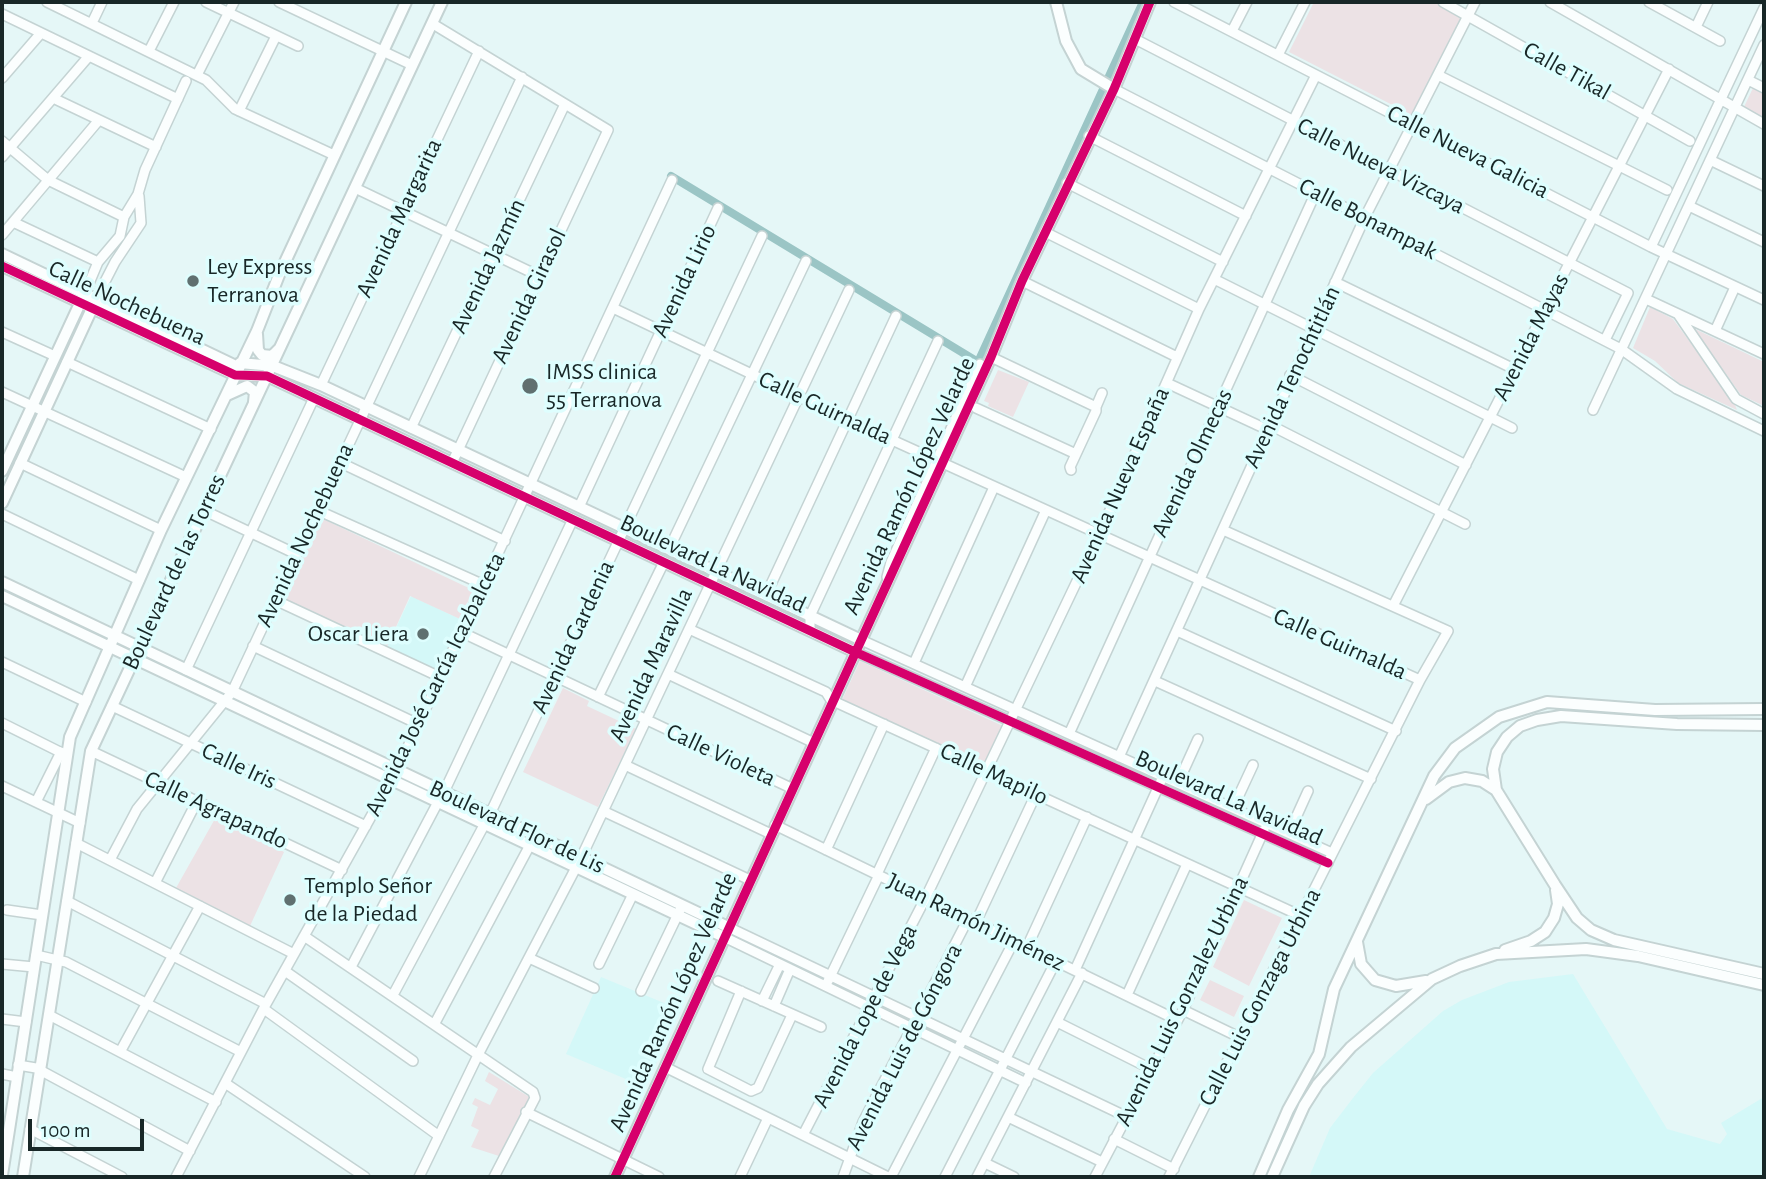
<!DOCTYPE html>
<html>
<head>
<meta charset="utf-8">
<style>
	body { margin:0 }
	#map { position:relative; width:1766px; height:1179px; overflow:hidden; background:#e5f7f7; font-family:"Alegreya Sans",sans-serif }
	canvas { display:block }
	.frame { position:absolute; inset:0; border:4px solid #182727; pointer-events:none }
	.scale { position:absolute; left:28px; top:1119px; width:116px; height:32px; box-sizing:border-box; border:4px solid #182727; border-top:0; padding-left:9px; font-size:21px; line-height:24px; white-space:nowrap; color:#182727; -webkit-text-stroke:5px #defefe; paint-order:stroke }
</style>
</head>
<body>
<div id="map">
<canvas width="1766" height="1179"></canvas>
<div class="frame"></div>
<div class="scale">100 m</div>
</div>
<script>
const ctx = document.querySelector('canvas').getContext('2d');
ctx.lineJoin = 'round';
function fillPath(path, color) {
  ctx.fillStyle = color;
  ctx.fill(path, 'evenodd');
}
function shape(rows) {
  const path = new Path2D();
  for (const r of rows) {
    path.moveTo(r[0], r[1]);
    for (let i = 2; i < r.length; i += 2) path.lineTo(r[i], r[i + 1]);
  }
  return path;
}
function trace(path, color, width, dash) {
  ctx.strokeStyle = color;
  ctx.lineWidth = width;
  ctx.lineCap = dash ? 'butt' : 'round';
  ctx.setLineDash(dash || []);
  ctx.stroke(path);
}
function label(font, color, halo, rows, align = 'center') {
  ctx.font = font + ' "Alegreya Sans",sans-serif';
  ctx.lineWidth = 7;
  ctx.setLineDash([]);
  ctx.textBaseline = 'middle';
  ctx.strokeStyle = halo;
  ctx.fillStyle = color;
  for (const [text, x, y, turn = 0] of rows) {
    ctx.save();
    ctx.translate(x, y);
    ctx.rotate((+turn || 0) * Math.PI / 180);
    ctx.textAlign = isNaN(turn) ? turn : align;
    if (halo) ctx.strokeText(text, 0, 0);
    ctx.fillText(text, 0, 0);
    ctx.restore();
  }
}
const built = shape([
	[411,596,460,619,437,672,386,649],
	[1573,974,1667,1129,1720,1144,1727,1134,1721,1123,1764,1097,1764,1177,1309,1177,1330,1128,1353,1098,1373,1073,1443,1011,1462,1000,1509,982],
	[601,977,681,1010,645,1087,566,1054]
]);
const green = shape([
	[1314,2,1436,2,1465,18,1414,116,1289,52],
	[1753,88,1764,94,1764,120,1743,109],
	[1650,307,1673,319,1733,400,1737,410,1678,383,1655,361,1633,348],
	[1693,328,1764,362,1764,406,1741,395],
	[998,370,1029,382,1013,417,988,406,989,403,984,401],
	[321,518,473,590,460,619,410,596,386,649,282,600],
	[860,661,1003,726,985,765,842,700],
	[563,688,589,701,587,706,636,729,598,807,523,772],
	[216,817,284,852,250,926,176,888],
	[1244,900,1282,918,1249,986,1213,967],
	[1210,980,1244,996,1234,1017,1200,1000],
	[489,1072,531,1098,499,1156,471,1147,479,1130,471,1126,478,1107,472,1104,475,1098,490,1105,498,1089,485,1081]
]);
const canal = shape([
	[671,176,978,362,1143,2]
]);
const minor = shape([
	[47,2,206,80,235,109,334,155],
	[206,2,298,46],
	[279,2,412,65],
	[1174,2,1651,247,1764,300],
	[1443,2,1690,141],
	[1550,2,1764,124],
	[1649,2,1720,41],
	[2,14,178,99],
	[92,23,102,2],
	[433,24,608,130,452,463],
	[1696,27,1708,2],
	[1232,31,1247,2],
	[1135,39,1628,293,1605,340],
	[149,51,174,2],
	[1278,55,1305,2],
	[197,75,234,2],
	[1438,75,1667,190],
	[2,78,41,33],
	[1748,80,1764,88],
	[1114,89,1621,349,1677,389,1764,431],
	[53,98,156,147],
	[239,111,276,36],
	[1089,136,1246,216],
	[2,141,48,180,124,217],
	[2,157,89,56],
	[1710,160,1764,186],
	[1067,183,1223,262],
	[355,188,539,276],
	[1689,206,1764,242],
	[13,222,98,262],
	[1045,232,1199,309],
	[2,235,99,120],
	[1651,247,1764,8],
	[1214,279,1512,428],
	[1022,281,1177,357],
	[1335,282,1514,369],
	[85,293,98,262,120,236,124,217,138,194,145,170,186,81],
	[96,299,115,262,141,223,139,196],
	[1646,299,1764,354],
	[613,308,848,420,1420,680],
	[1678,314,1736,399,1764,414],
	[1715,331,1735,287],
	[2,332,55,356],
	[991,357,1096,407,1096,411,1070,467,1071,470],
	[67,362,211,429],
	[1290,375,1466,465],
	[1167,383,1266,429],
	[321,385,479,51],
	[2,392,186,477],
	[1096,407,1102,393],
	[976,408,1076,454],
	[1593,410,1764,45],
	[1268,424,1465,524],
	[411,428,565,104],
	[339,462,505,541],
	[20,463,161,530],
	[579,507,718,208],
	[203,510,296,554],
	[317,510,484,585],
	[2,514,139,580],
	[669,549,806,261],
	[887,577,891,562,980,364],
	[766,595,896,316],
	[275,600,440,677],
	[1393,606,1669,69],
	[689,629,826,692,831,700,1301,916],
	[810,630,810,616,938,341],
	[1177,631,1396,731],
	[461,632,791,788],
	[859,639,1332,853],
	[253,646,420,725],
	[853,651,1328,863],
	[2,662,86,702],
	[914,663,994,487],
	[186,670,314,398],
	[668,674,812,742],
	[1155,681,1371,779],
	[965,687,1046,510],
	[598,697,664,562],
	[112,706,366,826],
	[2,723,66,755],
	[1069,734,1316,192],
	[91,751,342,870],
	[1119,757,1365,217,1475,2],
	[625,765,771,834],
	[1178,783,1198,739],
	[2,786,80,823],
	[444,792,573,519],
	[36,802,61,752],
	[1233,808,1253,765],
	[603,811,750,880],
	[775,825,1177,1020],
	[1289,833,1308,791],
	[76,843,294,954],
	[826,850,884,724],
	[110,860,137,809,232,692,522,77],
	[877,874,936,748],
	[155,883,197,801],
	[67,901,266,1004],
	[7,910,42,915],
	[976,922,1036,794],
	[728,927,1125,1116],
	[304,936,533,1092,535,1098,494,1177],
	[724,937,1026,1083],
	[1027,947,1087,817],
	[36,955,66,962,241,1052],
	[529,958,594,988],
	[2,964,34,967],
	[599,964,633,894],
	[351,967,438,802],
	[1075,970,1161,781],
	[285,971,413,1061],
	[718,981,821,1027],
	[828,981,879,875],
	[641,991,680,910],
	[741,991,708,1069,751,1091,758,1088,792,1015],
	[393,995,490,814,762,236],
	[1127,995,1187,864],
	[762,1001,780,964],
	[774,1006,790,969],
	[264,1009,439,1136],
	[1183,1010,1241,1038],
	[49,1015,216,1102],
	[2,1019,26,1022],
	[1057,1022,1151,1069],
	[435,1023,530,845],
	[120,1052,200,906],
	[18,1065,36,1068,190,1151],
	[665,1067,888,1177],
	[2,1074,17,1077],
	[225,1083,365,1177],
	[526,1112,659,1177],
	[1008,1117,1102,1162],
	[30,1129,122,1177],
	[803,1135,926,897,1099,535,1199,309,1316,75],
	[1114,1139,1174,1169],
	[985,1163,1014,1177],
	[176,1177,266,1004,397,770,672,180],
	[419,1177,479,1053,581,858,849,290],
	[740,1177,768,1118],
	[843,1177,863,1122,968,919],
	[891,1177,1014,941],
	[945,1177,1056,961],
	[977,1177,1082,973],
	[1095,1177,1183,1010,1264,830],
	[1169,1177,1420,680,1448,631,1223,530]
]);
const tertiary = shape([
	[1056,2,1066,41,1081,69,1114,89],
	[2,254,238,367],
	[2,266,235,375,267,376,853,651],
	[257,334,258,350,262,355,272,356,279,349],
	[240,363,273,366,321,385,859,639],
	[227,395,247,386,255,392,254,402],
	[2,471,82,299],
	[2,503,95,302],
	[2,582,728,927],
	[2,596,724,937],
	[1764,725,1677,724,1561,716,1537,720,1520,726,1507,737,1497,752,1493,769,1496,790,1555,885,1577,918,1591,930,1614,940,1764,974],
	[1426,799,1449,782,1465,778,1482,781,1496,790],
	[1357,942,1361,964,1375,980,1396,986,1426,981],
	[1505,950,1531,941,1545,932,1554,918,1558,904,1556,890],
	[2,1175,70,737,161,530,257,331,279,275,406,2],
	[23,1177,91,751,442,2],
	[615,1177,991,357,1022,281,1114,89,1150,2],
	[1259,1177,1288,1110,1319,1054,1334,989,1357,940,1434,776,1455,748,1499,717,1547,702,1655,710,1764,709],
	[1272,1177,1304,1106,1318,1084,1351,1047,1432,979,1460,966,1496,954,1586,949,1638,956,1764,985]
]);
const cycleway = shape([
	[2,266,235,375,267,376,853,651,1328,863],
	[615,1177,991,357,1022,281,1114,89,1150,2]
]);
const markers = [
	[193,281,7,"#607070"],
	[530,386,9,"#607070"],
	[423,634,7,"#607070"],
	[290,900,7,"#607070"]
];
const streetNames = [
	["Calle Tikal",1567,71,29],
	["Calle Nueva Galicia",1468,152,27],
	["Calle Nueva Vizcaya",1381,166,27],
	["Avenida Margarita",399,218,-65],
	["Calle Bonampak",1368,219,27],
	["Avenida Jazmín",488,266,-65],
	["Avenida Lirio",684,281,-65],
	["Avenida Girasol",529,296,-65],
	["Calle Nochebuena",127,303,25],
	["Avenida Mayas",1531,337,-63],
	["Avenida Tenochtitlán",1292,377,-65],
	["Calle Guirnalda",825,408,25],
	["Avenida Olmecas",1192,463,-65],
	["Avenida Nueva España",1120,485,-66],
	["Avenida Ramón López Velarde",909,486,-65],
	["Avenida Nochebuena",305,535,-65],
	["Boulevard La Navidad",713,564,25],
	["Boulevard de las Torres",174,572,-65],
	["Avenida Gardenia",573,637,-65],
	["Calle Guirnalda",1340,644,24],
	["Avenida Maravilla",651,665,-65],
	["Avenida José García Icazbalceta",435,684,-64],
	["Calle Violeta",721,755,25],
	["Calle Iris",239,766,25],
	["Calle Mapilo",994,774,25],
	["Boulevard La Navidad",1229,798,24],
	["Calle Agrapando",216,810,25],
	["Boulevard Flor de Lis",517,827,25],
	["Juan Ramón Jiménez",976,922,26],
	["Calle Luis Gonzaga Urbina",1260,997,-63],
	["Avenida Luis Gonzalez Urbina",1182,1001,-64],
	["Avenida Ramón López Velarde",673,1002,-66],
	["Avenida Lope de Vega",865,1016,-63],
	["Avenida Luis de Góngora",904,1047,-63]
];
const poiNames = [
	["Ley Express",207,267],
	["Terranova",207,295],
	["IMSS clinica",546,372],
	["55 Terranova",546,400],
	["Oscar Liera",409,634,"right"],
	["Templo Señor",304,886],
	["de la Piedad",304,914]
];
fillPath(built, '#d4f8f8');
fillPath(green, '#ece2e5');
trace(canal, '#9bc5c5', 8);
trace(minor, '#c4d3d3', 12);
trace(tertiary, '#c4d3d3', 14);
trace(minor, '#fbfefe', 9);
trace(tertiary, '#fbfefe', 10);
trace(cycleway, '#d6006c', 9);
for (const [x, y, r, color] of markers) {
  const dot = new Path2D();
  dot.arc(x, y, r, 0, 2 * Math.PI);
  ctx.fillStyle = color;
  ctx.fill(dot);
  trace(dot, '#defefe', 2.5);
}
label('24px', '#182727', '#defefe', streetNames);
label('24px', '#182727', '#defefe', poiNames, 'left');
</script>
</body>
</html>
